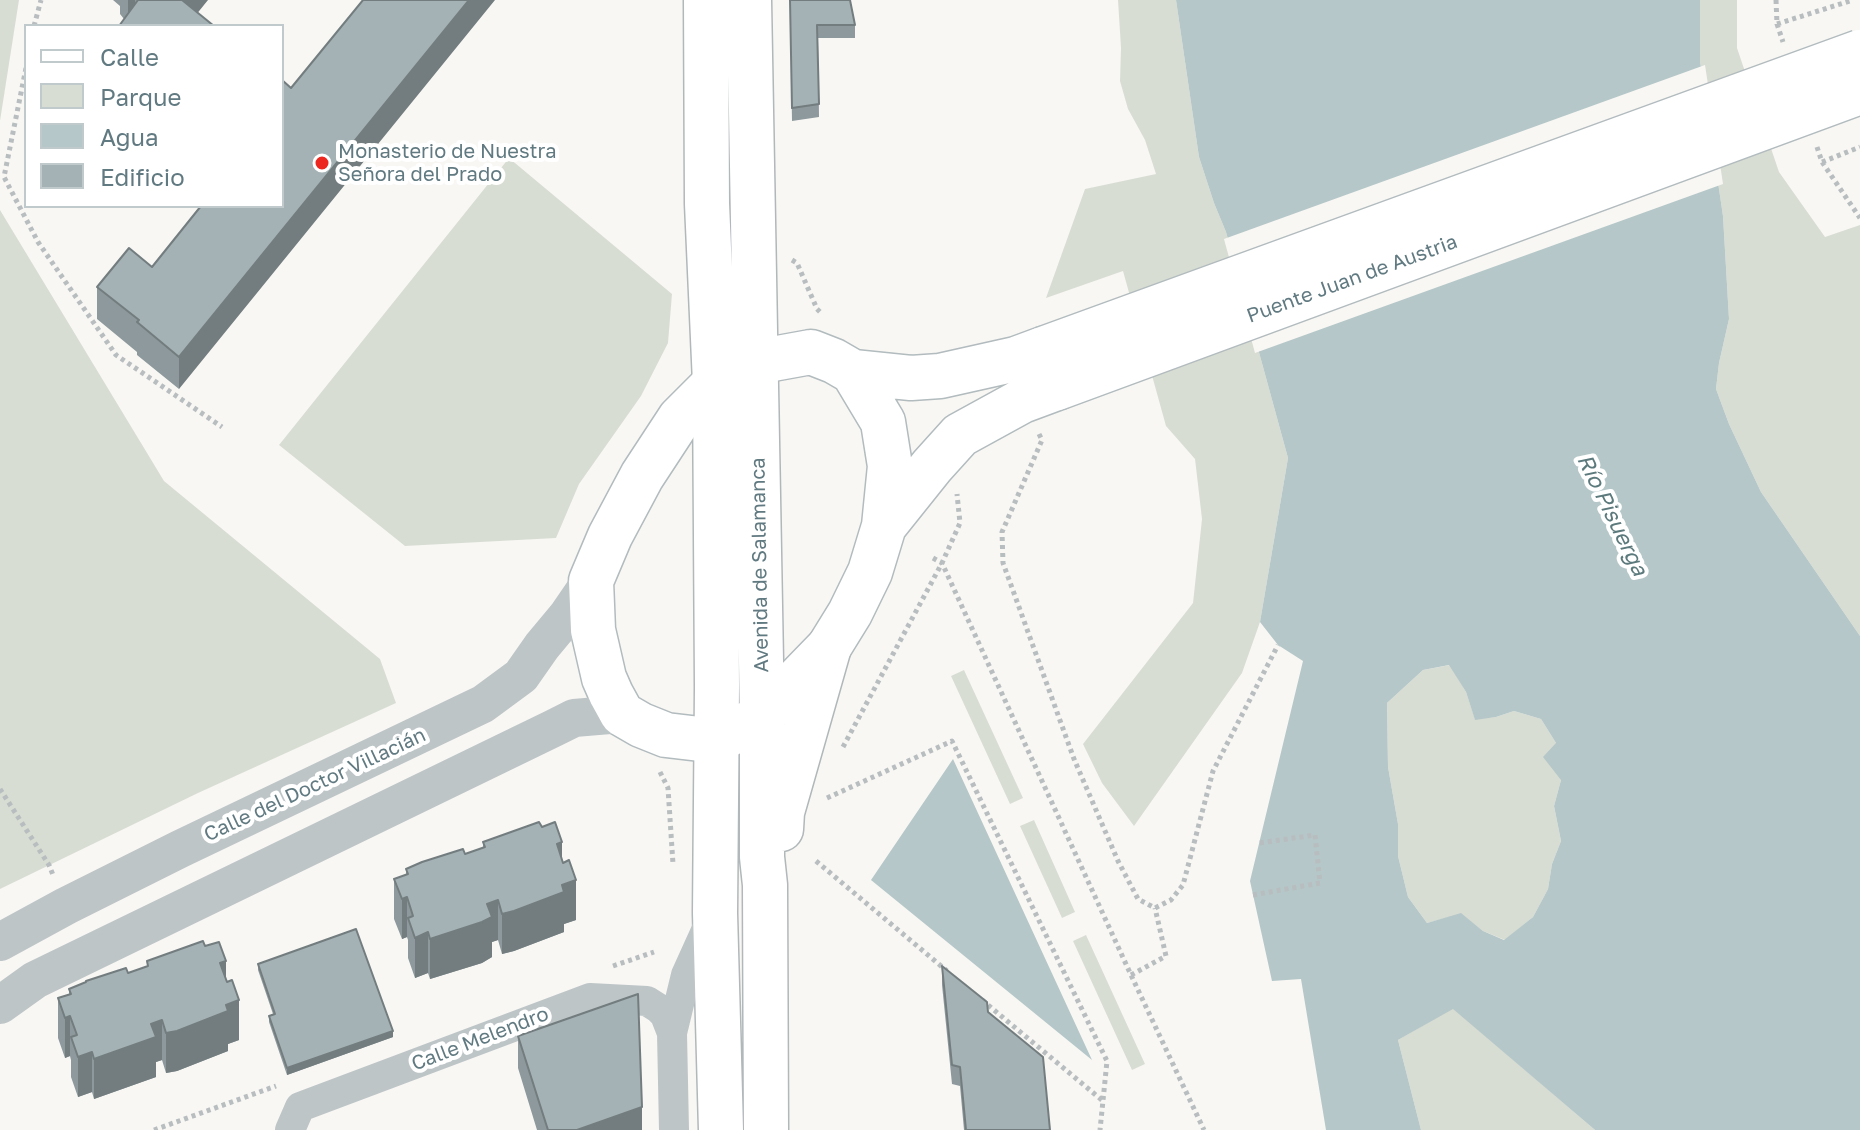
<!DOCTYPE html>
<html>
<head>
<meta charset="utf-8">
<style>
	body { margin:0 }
	#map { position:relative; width:1860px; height:1130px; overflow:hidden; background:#f8f7f4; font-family:"Golos Text",sans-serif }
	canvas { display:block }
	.legend { position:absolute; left:24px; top:24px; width:260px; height:184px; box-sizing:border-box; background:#fff; border:2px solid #c0cacd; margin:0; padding:10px 14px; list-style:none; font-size:24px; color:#617a81 }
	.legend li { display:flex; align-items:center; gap:16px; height:40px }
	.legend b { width:40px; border:2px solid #c0cacd }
</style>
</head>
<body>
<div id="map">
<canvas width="1860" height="1130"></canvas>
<ul class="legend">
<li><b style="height:10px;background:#fff"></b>Calle</li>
<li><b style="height:22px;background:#d8ddd3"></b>Parque</li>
<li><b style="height:22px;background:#b5c7c8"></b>Agua</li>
<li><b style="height:22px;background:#a4b2b5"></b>Edificio</li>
</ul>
</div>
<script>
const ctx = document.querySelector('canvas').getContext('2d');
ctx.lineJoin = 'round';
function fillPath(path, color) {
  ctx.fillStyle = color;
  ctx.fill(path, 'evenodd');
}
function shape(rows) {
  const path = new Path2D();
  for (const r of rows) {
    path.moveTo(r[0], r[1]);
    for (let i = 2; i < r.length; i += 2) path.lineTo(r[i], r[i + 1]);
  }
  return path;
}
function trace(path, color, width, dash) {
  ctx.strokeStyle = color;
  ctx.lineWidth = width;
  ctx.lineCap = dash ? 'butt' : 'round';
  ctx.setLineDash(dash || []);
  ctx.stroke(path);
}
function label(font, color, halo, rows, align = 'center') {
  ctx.font = font + ' "Golos Text",sans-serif';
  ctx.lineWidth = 8;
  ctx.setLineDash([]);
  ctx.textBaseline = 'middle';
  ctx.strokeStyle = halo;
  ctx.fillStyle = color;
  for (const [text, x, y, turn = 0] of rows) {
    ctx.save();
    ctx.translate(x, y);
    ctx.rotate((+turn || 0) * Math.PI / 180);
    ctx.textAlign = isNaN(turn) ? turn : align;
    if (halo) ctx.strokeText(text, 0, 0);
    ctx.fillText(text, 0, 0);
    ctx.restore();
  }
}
const green = shape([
	[0,0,19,0,0,121],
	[1118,0,1176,0,1199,157,1214,203,1226,232,1288,458,1260,622,1242,673,1134,826,1102,783,1083,744,1193,603,1202,519,1195,459,1166,426,1123,271,1046,298,1085,189,1156,174,1145,140,1128,109,1120,81,1121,48],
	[1700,0,1737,0,1737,48,1779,172,1825,237,1860,225,1860,636,1761,492,1729,424,1716,389,1719,363,1729,319,1723,216,1700,61],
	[509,158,672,294,668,343,641,396,579,484,556,538,405,546,279,445],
	[0,210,164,481,380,659,396,703,198,793,0,889],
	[1450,665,1466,692,1475,719,1496,717,1514,711,1541,719,1556,743,1561,780,1554,806,1561,841,1552,864,1548,889,1533,917,1505,940,1483,931,1461,914,1427,923,1408,897,1398,856,1398,824,1388,767,1387,703,1423,670],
	[964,670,1023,798,1010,804,951,676],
	[1034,820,1075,912,1062,918,1020,826],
	[1086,935,1145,1064,1132,1070,1073,941],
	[1453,1008,1595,1130,1421,1130,1398,1040]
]);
const water = shape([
	[1176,0,1700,0,1700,61,1723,216,1729,319,1719,363,1716,389,1729,424,1761,492,1860,636,1860,1130,1595,1130,1453,1009,1398,1040,1421,1130,1326,1130,1301,979,1272,981,1250,881,1303,661,1278,645,1260,622,1288,458,1226,232,1214,203,1199,157],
	[1449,665,1466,692,1475,720,1496,717,1514,711,1541,719,1556,743,1543,757,1561,780,1554,806,1561,841,1552,864,1548,889,1533,917,1504,940,1483,931,1461,913,1427,923,1408,897,1398,856,1398,824,1388,767,1387,703,1423,670],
	[953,759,1092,1060,871,880]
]);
const pier = shape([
	[1705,65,1723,184,1255,353,1224,239]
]);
const path = shape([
	[1776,0,1777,24,1783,42],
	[1777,24,1853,0],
	[34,26,41,0],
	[26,68,4,177,38,242,116,355,222,427],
	[1817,147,1822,162,1860,218],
	[1822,162,1860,147],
	[792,260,797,263,817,309,821,313],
	[1039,434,1042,440,1002,532,1003,563,1074,759,1118,861,1138,899,1155,908,1171,900,1183,885,1213,771,1278,645],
	[933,558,942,563,1131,975,1204,1130],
	[843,747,942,563,960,523,957,494],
	[660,772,668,788,673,864],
	[0,789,49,865,53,875],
	[827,798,952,741,1107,1061,1100,1130],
	[816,861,947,971],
	[1253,895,1320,883,1315,835,1259,843],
	[613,966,654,952],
	[1131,975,1166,956,1155,908],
	[982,1000,1103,1101],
	[154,1130,276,1086]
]);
const minor = shape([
	[290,1130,300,1107,590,998,647,1001,658,1008,665,1015,672,1033],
	[674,1130,672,1033,686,975,710,922]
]);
const tertiary = shape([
	[0,942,66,906,180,849,483,704,521,676,542,646,567,616,591,581],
	[0,1005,35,980,554,728,574,718,622,714]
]);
const secondary = shape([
	[811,352,834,361,853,372,883,422,890,466,884,526,870,572,850,613,829,647,762,716,717,741,666,735,641,725,622,714,611,694,604,678,593,630,591,581,610,536,642,476,680,418,715,383,756,362,811,352],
	[853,372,911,378,940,376,1016,359,1043,349],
	[884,526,932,466,960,435,1022,401,1057,388]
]);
const trunk = shape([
	[706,0,707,204,715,383,717,687,715,913,721,1130],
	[749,0,762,716,762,857,765,885,766,1130],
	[781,829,782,812,829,647]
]);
const secondaryBridge = shape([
	[1043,349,1860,52],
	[1057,388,1860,92]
]);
const wall = shape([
	[113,0,208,0,124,19,120,14,120,6],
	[790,0,855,25,855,38,818,38,819,117,792,121],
	[201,206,179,389,137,355,137,352,97,319,97,287,152,267],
	[483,842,562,860,576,920,564,924,564,932,514,951,502,954,498,940,492,942,492,957,482,963,430,979,428,973,415,978,408,958,408,940,407,937,402,939,394,919,394,879,406,875,406,869,465,854,483,848],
	[147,961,226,980,239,1040,228,1044,228,1051,177,1071,166,1073,162,1060,156,1062,156,1077,94,1099,92,1092,78,1097,71,1077,71,1060,70,1056,65,1058,58,1038,58,998,69,995,69,989,128,973,147,967],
	[258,964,393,1037,287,1075,269,1022,269,1016,273,1014,258,970],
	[942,966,988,1012,1050,1130,964,1130,960,1086,952,1084,942,985],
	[518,1036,642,1130,537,1130,518,1068]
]);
const shadedWall = shape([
	[128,0,135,0,135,14,128,21],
	[182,0,208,0,187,26],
	[469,0,495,0,179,389,179,357],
	[562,842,562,882,557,844],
	[576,880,576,920,564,924,564,932,514,951,502,954,502,914,562,885],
	[407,897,407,937,402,939,402,899],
	[498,900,498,940,492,942,492,957,482,963,430,979,430,939,487,904],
	[428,932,428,973,415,978,415,938],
	[226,961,226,1001,220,963],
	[239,1000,239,1040,228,1044,228,1051,177,1071,166,1073,166,1033,226,1005],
	[70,1016,70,1056,65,1058,65,1018],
	[162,1020,162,1060,156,1062,156,1077,94,1099,94,1059,151,1024],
	[393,1031,393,1037,287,1075,287,1068],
	[92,1052,92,1092,78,1097,78,1057],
	[642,1107,642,1130,577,1130]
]);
const building = shape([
	[138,0,182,0,214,26,119,26,138,0],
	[363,0,469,0,179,357,137,322,139,320,97,287,129,248,152,267,201,206,282,206,282,80,291,88,363,0],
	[790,0,850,0,855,25,817,25,819,104,792,108,790,0],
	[539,822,542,827,555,822,562,842,557,844,563,863,569,860,576,880,562,885,564,892,514,911,502,914,498,900,487,904,492,917,482,922,430,939,428,932,415,938,408,918,413,916,407,897,402,899,394,879,408,874,406,869,422,862,463,849,465,854,485,847,483,842,539,822],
	[356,929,393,1031,287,1068,269,1016,275,1014,258,964,356,929],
	[203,941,205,946,219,942,226,961,220,963,227,982,232,980,239,1000,226,1005,228,1011,177,1031,166,1033,162,1020,151,1024,156,1037,94,1059,92,1052,78,1057,71,1037,77,1035,70,1016,65,1018,58,998,71,994,69,989,86,982,86,981,126,968,128,973,148,966,147,961,203,941],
	[942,966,987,1002,988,1012,1043,1057,1050,1130,966,1130,960,1067,952,1065,942,966],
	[638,994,642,1107,577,1130,548,1130,518,1036,638,994]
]);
const markers = [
	[322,163,8,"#ec2720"]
];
const poiNames = [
	["Monasterio de Nuestra",338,152],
	["Señora del Prado",338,175]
];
const streetNames = [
	["Puente Juan de Austria",1352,279,-20],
	["Avenida de Salamanca",760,565,-91],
	["Calle del Doctor Villacián",315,785,-25],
	["Calle Melendro",480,1039,-21]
];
const waterNames = [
	["Río Pisuerga",1612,515,64]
];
fillPath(green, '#d8ddd3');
fillPath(water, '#b5c7c8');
fillPath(pier, '#f8f7f4');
trace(secondary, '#b2bbbe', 47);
trace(trunk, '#b1b8ba', 47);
trace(path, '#b8bdbf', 5, [4, 4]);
trace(minor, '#bec5c7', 30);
trace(tertiary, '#bec5c7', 38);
trace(secondary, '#fff', 44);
trace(trunk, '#fff', 44);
trace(secondaryBridge, '#b2bbbe', 47, []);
trace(secondaryBridge, '#fff', 44);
fillPath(wall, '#8d999c');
fillPath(shadedWall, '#737d7f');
fillPath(building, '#a4b2b5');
trace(building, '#737d7f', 2);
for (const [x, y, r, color] of markers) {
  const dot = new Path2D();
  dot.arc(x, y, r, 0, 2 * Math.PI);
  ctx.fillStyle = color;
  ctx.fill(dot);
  trace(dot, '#fff', 3);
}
label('20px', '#617a81', '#fff', poiNames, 'left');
label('20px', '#617a81', '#fff', streetNames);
label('italic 22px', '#5c797c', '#fff', waterNames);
</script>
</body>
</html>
